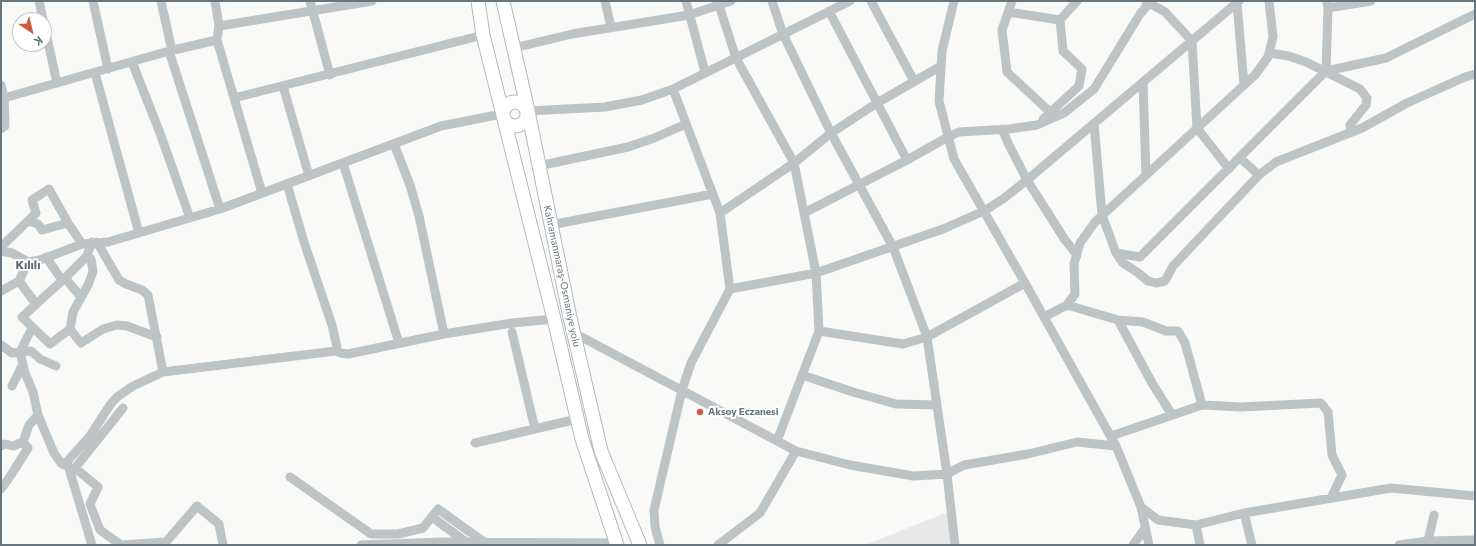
<!DOCTYPE html>
<html>
<head>
<meta charset="utf-8">
<style>
	body { margin:0 }
	#map { position:relative; width:1476px; height:546px; overflow:hidden; background:#f9f9f7; font-family:Commissioner,sans-serif }
	canvas { display:block }
	.frame { position:absolute; inset:0; border:2px solid #66757e; pointer-events:none }
	.north { position:absolute; left:12px; top:12px; width:40px; height:40px; box-sizing:border-box; background:#fff; border:1px solid #c2c8cb; border-radius:50%; rotate:145deg; font-size:11px; font-weight:700; line-height:16px; text-align:center; color:#66757e }
	.north::after { content:''; display:block; margin:auto; width:14px; height:18px; background:#d15b3f; clip-path:polygon(50% 0,100% 100%,50% 72%,0 100%) }
</style>
</head>
<body>
<div id="map">
<canvas width="1476" height="546"></canvas>
<div class="frame"></div>
<div class="north">K</div>
</div>
<script>
const ctx = document.querySelector('canvas').getContext('2d');
ctx.lineJoin = 'round';
function fillPath(path, color) {
  ctx.fillStyle = color;
  ctx.fill(path, 'evenodd');
}
function shape(rows) {
  const path = new Path2D();
  for (const r of rows) {
    if (r.length === 3) {
      path.moveTo(r[0] + r[2], r[1]);
      path.arc(r[0], r[1], r[2], 0, 2 * Math.PI);
      continue;
    }
    path.moveTo(r[0], r[1]);
    for (let i = 2; i < r.length; i += 2) path.lineTo(r[i], r[i + 1]);
  }
  return path;
}
function trace(path, color, width, dash) {
  ctx.strokeStyle = color;
  ctx.lineWidth = width;
  ctx.lineCap = dash ? 'butt' : 'round';
  ctx.setLineDash(dash || []);
  ctx.stroke(path);
}
function label(font, color, halo, rows, align = 'center') {
  ctx.font = font + ' Commissioner,sans-serif';
  ctx.lineWidth = 4;
  ctx.setLineDash([]);
  ctx.textBaseline = 'middle';
  ctx.strokeStyle = halo;
  ctx.fillStyle = color;
  for (const [text, x, y, turn = 0] of rows) {
    ctx.save();
    ctx.translate(x, y);
    ctx.rotate((+turn || 0) * Math.PI / 180);
    ctx.textAlign = isNaN(turn) ? turn : align;
    if (halo) ctx.strokeText(text, 0, 0);
    ctx.fillText(text, 0, 0);
    ctx.restore();
  }
}
const built = shape([
	[948,512,950,545,865,545,870,543]
]);
const minor = shape([
	[39,1,43,20],
	[93,1,108,69],
	[161,1,172,51],
	[215,1,219,26,217,40,262,193],
	[310,1,330,75],
	[605,1,611,27],
	[686,1,705,72],
	[772,1,783,34,831,133,893,247,927,337,947,474,955,545],
	[871,1,914,81],
	[954,1,942,51,939,101,954,159,1025,283,1116,446,1141,507,1149,545],
	[1012,1,1002,30,1007,72,1050,112],
	[1146,1,1165,12,1192,41,1197,128,1229,169],
	[1237,3,1244,85],
	[719,5,736,58,794,163,816,273,819,331,777,441],
	[1328,8,1371,1],
	[829,11,907,160],
	[1008,12,1060,20],
	[44,24,57,83],
	[219,26,372,1],
	[514,48,572,34,689,15,731,1],
	[169,51,220,209],
	[1269,53,1289,56,1306,62,1360,89,1367,98,1366,105,1350,125,1352,132],
	[132,62,160,133,190,218],
	[1326,71,1328,8,1327,1],
	[95,73,139,233],
	[1143,82,1146,175],
	[1,85,4,98],
	[283,86,309,176],
	[234,98,483,35],
	[528,111,605,107,642,100,673,89,850,1],
	[1043,119,1079,86,1082,69,1063,51,1060,20,1077,1],
	[1094,123,1102,215,1116,253,1140,257,1326,71,1386,58,1475,14],
	[1,129,5,126,4,98,169,51,217,40],
	[1002,129,1009,145,1027,180,1065,240,1077,255],
	[394,144,410,185,419,216,444,334],
	[1240,158,1259,175],
	[343,163,399,343],
	[538,166,628,147,654,138,686,124],
	[287,184,304,242,332,325,337,347,336,351],
	[720,213,794,163,831,133,877,103,941,66],
	[804,213,907,160,948,137,959,132,1009,129,1037,125,1064,113,1094,89,1140,14,1151,1],
	[28,221,38,224,42,230,68,223,82,244],
	[550,225,713,194],
	[97,242,119,280,126,284,142,290,148,295,163,372],
	[1,247,36,213,32,200,49,189,68,223],
	[1,251,12,253,28,262,40,260,82,244,108,242,220,209,441,126,502,114],
	[1116,253,1123,263,1137,272,1148,281,1156,283,1165,281,1173,266,1259,175,1276,162,1362,128,1407,103,1465,77,1475,74],
	[46,257,62,280],
	[65,278,87,256,92,242],
	[19,281,36,304],
	[730,289,816,273,943,229,984,211,1003,199,1027,180,1239,1],
	[1,291,19,281,28,262],
	[81,297,65,278,22,317,50,344,70,329,73,312,88,285,93,272,91,259,87,256],
	[1067,305,1118,320,1152,383,1172,415],
	[1044,317,1067,305,1075,294,1074,264,1080,243,1095,222,1255,75,1268,57,1273,37,1269,1],
	[1118,320,1143,322,1166,331,1178,331,1185,343,1202,405],
	[32,328,20,352,25,373,33,392,38,415,54,453,61,463,64,465,90,436,110,405,117,397,133,386,163,372,336,351,340,353,348,354,444,334,512,323,554,319],
	[70,329,81,343,103,329,117,325,127,326,157,337],
	[819,331,903,344,927,337,1025,283],
	[512,332,535,429],
	[574,333,796,451,850,465,913,476,947,474,964,465,1028,454,1077,442,1116,446],
	[1,345,12,353,31,351,40,359,56,366],
	[802,375,853,392,896,404,937,405],
	[12,386,23,364],
	[1111,436,1202,405,1241,407,1321,403,1328,412,1332,455,1342,475,1331,498],
	[23,442,29,425,38,415],
	[475,443,577,419],
	[1,446,5,444,13,446,23,442],
	[67,462,92,545],
	[290,477,371,534,398,534,423,528,438,509,484,542],
	[1,489,11,475,28,448,23,442],
	[1141,507,1158,520,1196,525,1244,513,1391,488,1475,496],
	[1244,513,1252,545],
	[432,517,466,542],
	[1196,525,1200,545],
	[121,545,100,530,90,504,98,487,75,468,123,408],
	[121,545,166,542,197,506,219,524,223,545],
	[361,545,442,542,616,543],
	[660,545,655,527,654,510,682,390,691,363,730,289,720,213,673,89],
	[718,545,760,513,796,451],
	[1133,545,1145,528],
	[1399,545,1428,541,1475,540],
	[1426,545,1428,541,1434,515]
]);
const highway = shape([
	[478,1,483,35,554,319,582,439,617,545],
	[503,1,528,111,569,313,601,451,640,545],
	[515,114,12]
]);
const markers = [
	[700,412,4,"#d15b3f"]
];
const streetNames = [
	["Kahramanmaraş-Osmaniye yolu",562,276,78]
];
const poiNames = [
	["Aksoy Eczanesi",708,412]
];
const quarterNames = [
	["Kılılı",28,265]
];
fillPath(built, '#e7e8e7');
trace(highway, '#b4b8bb', 15);
trace(minor, '#bec3c6', 9);
trace(highway, '#fff', 13);
for (const [x, y, r, color] of markers) {
  const dot = new Path2D();
  dot.arc(x, y, r, 0, 2 * Math.PI);
  ctx.fillStyle = color;
  ctx.fill(dot);
  trace(dot, '#fff', 1.5);
}
label('10px', '#66757e', '#fff', streetNames);
label('bold 10px', '#66757e', '#fff', poiNames, 'left');
label('bold 12px', '#58636a', '#fff', quarterNames);
</script>
</body>
</html>
